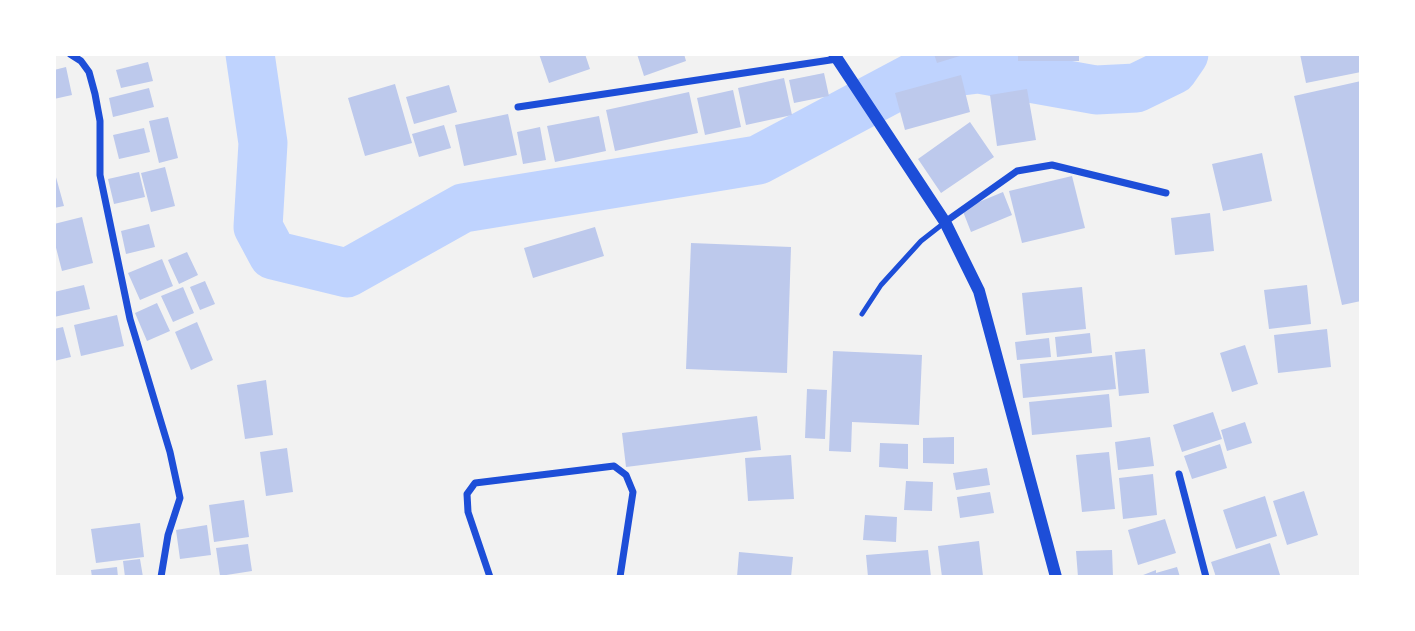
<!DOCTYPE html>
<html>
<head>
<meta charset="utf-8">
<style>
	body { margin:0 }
	#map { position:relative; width:1415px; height:631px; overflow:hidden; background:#f2f2f2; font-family:"Space Grotesk",sans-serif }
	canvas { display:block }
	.frame { position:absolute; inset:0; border:56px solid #fff; pointer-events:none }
</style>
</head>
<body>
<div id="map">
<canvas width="1415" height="631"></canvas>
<div class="frame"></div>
</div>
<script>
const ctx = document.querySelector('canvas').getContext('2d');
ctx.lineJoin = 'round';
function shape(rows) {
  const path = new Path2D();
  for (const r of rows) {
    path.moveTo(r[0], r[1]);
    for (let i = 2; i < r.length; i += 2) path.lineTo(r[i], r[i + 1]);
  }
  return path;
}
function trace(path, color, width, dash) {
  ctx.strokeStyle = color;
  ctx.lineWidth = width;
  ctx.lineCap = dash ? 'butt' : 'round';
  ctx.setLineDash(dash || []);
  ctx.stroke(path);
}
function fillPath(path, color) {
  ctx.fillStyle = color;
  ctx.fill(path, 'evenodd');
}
const river = shape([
	[250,54,263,143,258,227,273,255,347,273,463,208,758,160,914,77,978,69,1096,90,1136,88,1173,70,1184,54]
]);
const building = shape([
	[539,54,585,54,590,69,549,83],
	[637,54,684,54,686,61,644,76],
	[934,54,963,54,963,55,937,63],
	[1018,54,1079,54,1079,61,1018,61],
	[1300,54,1361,54,1361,72,1306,83],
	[148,62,153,81,121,88,116,70],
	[66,67,72,95,54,99,54,70],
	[824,73,829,96,794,103,789,80],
	[961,75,970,112,905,130,895,93],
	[784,78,792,115,746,125,738,88],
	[1361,81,1361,301,1342,305,1294,96],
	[395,84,412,143,365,156,348,98],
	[449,85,457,112,414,124,406,97],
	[149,88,154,107,113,117,109,98],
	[1027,89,1036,140,997,146,990,95],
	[733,90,741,127,705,135,697,98],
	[689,92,698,133,615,151,606,110],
	[508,114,517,155,464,166,455,125],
	[599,116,606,151,555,162,547,126],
	[168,117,178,158,159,163,149,121],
	[970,122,994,157,941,193,918,159],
	[444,125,451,148,419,157,412,134],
	[540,127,546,160,523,164,517,132],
	[144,128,150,152,119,159,113,135],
	[1262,153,1272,201,1223,211,1212,164],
	[165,167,175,206,151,212,141,173],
	[54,170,64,206,54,208],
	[139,172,145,197,114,204,108,179],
	[1072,176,1085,228,1022,243,1009,191],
	[1003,192,1012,215,971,232,962,209],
	[1210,213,1214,251,1175,255,1171,218],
	[82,217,93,263,62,271,54,240,54,224],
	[149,224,155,247,126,254,121,231],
	[595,227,604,256,533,278,524,248],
	[691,243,791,247,787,373,686,369],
	[187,252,198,275,179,284,168,260],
	[162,259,173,286,140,300,128,273],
	[205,281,215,304,200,310,190,287],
	[84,285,90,309,54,317,54,292],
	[1307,285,1311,324,1269,329,1264,290],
	[183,287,194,313,173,322,161,296],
	[1082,287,1086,329,1026,335,1022,293],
	[157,303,170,331,147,341,135,313],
	[117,315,124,346,81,356,74,325],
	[197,322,213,360,191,370,175,332],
	[63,327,71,357,54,361,54,329],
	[1327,329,1331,367,1278,373,1274,335],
	[1090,333,1092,353,1057,357,1055,337],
	[1049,338,1051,357,1017,360,1015,342],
	[1245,345,1258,384,1232,392,1220,353],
	[1145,349,1149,393,1119,396,1115,352],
	[833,351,922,355,919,425,852,422,851,452,829,451],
	[1112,355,1116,389,1023,398,1020,364],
	[266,380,273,435,245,439,237,385],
	[807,389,827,390,825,439,805,438],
	[1109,394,1112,427,1032,435,1029,402],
	[1213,412,1222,439,1182,452,1173,425],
	[757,416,761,450,626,467,622,433],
	[1245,422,1252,443,1227,451,1221,430],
	[954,437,954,464,923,463,923,438],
	[1150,437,1154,466,1118,470,1115,442],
	[880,443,908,444,908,469,879,467],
	[1220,444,1227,468,1192,479,1184,456],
	[287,448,293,492,266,496,260,452],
	[1109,452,1115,509,1082,512,1076,455],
	[791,455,794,499,748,501,745,458],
	[987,468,990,485,956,490,953,473],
	[1153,474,1157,515,1123,519,1119,478],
	[906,481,933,482,932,511,904,510],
	[1304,491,1318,535,1287,545,1273,501],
	[990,492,994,513,960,518,957,497],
	[1265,496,1277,536,1236,549,1223,510],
	[244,500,249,537,214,542,209,505],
	[865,515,897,517,896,542,863,540],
	[1165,519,1176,553,1138,565,1128,530],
	[140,523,144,557,96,563,91,529],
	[207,525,211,555,180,559,176,530],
	[979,541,983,576,942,577,938,546],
	[1270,543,1280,575,1216,577,1211,562],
	[248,544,252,571,220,576,216,548],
	[928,550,931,577,868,577,866,555],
	[1112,550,1113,577,1078,577,1076,551],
	[739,552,793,557,791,577,737,577],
	[140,559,143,577,125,577,123,561],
	[117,567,118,577,92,577,91,570],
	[1177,567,1180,577,1138,577,1156,570,1156,573]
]);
const service = shape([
	[862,314,881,285,921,241,944,223]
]);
const minor = shape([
	[70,54,81,61,89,72,95,94,100,121,100,175,130,319,170,452,180,498,168,535,161,577],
	[518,107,837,59],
	[945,222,1017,171,1052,165,1166,193],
	[1179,474,1206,577],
	[490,577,468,512,467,494,475,483,614,466,626,475,633,492,620,577]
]);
const tertiary = shape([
	[834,54,945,222,979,291,1056,577]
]);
trace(river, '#bfd3fe', 49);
fillPath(building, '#bdc9ec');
trace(service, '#1d4ed8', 5);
trace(minor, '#1d4ed8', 7);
trace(tertiary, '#1d4ed8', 12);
</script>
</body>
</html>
